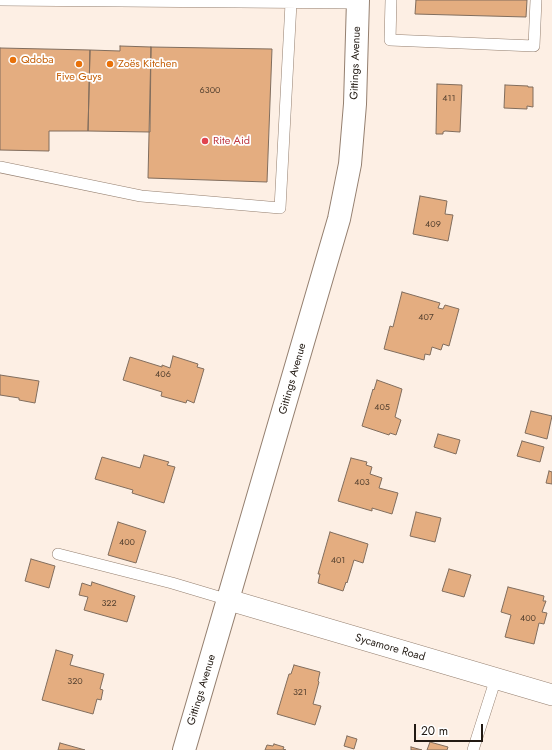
<!DOCTYPE html>
<html>
<head>
<meta charset="utf-8">
<style>
	body { margin:0 }
	#map { position:relative; width:552px; height:750px; overflow:hidden; background:#fdefe4; font-family:Jost,sans-serif }
	canvas { display:block }
	.scale { position:absolute; left:414px; top:724px; width:69px; height:18px; box-sizing:border-box; border:2px solid #221a13; border-top:0; padding-left:5px; font-size:12px; line-height:14px; white-space:nowrap; color:#221a13; -webkit-text-stroke:3px #fff; paint-order:stroke }
</style>
</head>
<body>
<div id="map">
<canvas width="552" height="750"></canvas>
<div class="scale">20 m</div>
</div>
<script>
const ctx = document.querySelector('canvas').getContext('2d');
ctx.lineJoin = 'round';
function fillPath(path, color) {
  ctx.fillStyle = color;
  ctx.fill(path, 'evenodd');
}
function shape(rows) {
  const path = new Path2D();
  for (const r of rows) {
    path.moveTo(r[0], r[1]);
    for (let i = 2; i < r.length; i += 2) path.lineTo(r[i], r[i + 1]);
  }
  return path;
}
function trace(path, color, width, dash) {
  ctx.strokeStyle = color;
  ctx.lineWidth = width;
  ctx.lineCap = dash ? 'butt' : 'round';
  ctx.setLineDash(dash || []);
  ctx.stroke(path);
}
function label(font, color, halo, rows, align = 'center') {
  ctx.font = font + ' Jost,sans-serif';
  ctx.lineWidth = 3.5;
  ctx.setLineDash([]);
  ctx.textBaseline = 'middle';
  ctx.strokeStyle = halo;
  ctx.fillStyle = color;
  for (const [text, x, y, turn = 0] of rows) {
    ctx.save();
    ctx.translate(x, y);
    ctx.rotate((+turn || 0) * Math.PI / 180);
    ctx.textAlign = isNaN(turn) ? turn : align;
    if (halo) ctx.strokeText(text, 0, 0);
    ctx.fillText(text, 0, 0);
    ctx.restore();
  }
}
const building = shape([
	[416,0,527,0,526,17,415,14,416,0],
	[120,46,151,47,150,132,88,131,90,50,120,51,120,46],
	[151,47,272,49,267,182,148,178,151,47],
	[0,48,90,50,88,131,49,131,49,151,0,150,0,48],
	[437,84,462,85,460,132,445,131,443,132,443,134,436,134,437,84],
	[505,85,528,86,528,87,533,87,533,107,527,106,527,109,504,108,505,85],
	[420,196,447,201,445,214,453,215,448,241,413,234,420,196],
	[402,292,440,303,438,308,443,309,445,305,459,309,449,346,443,344,441,350,432,347,430,355,425,354,424,360,384,349,390,326,393,327,402,292],
	[173,356,198,364,197,367,204,369,194,403,187,400,186,403,161,396,162,392,123,380,130,357,162,367,162,365,170,368,173,356],
	[0,375,39,381,35,403,19,400,19,398,0,395,0,375],
	[377,380,402,389,395,417,401,420,396,435,390,433,389,435,362,426,373,389,374,390,377,380],
	[531,411,552,416,547,439,525,433,531,411],
	[438,434,460,440,456,454,434,447,438,434],
	[522,441,544,447,540,462,517,456,522,441],
	[144,455,169,462,167,465,175,467,164,503,132,493,133,490,95,479,102,457,140,468,144,455],
	[351,458,367,462,366,465,372,467,370,474,382,478,379,488,398,493,392,514,372,508,372,511,338,501,351,458],
	[549,471,552,472,552,484,546,483,549,471],
	[416,512,441,518,435,542,410,536,416,512],
	[118,522,146,531,136,563,108,555,118,522],
	[330,532,368,544,363,563,354,560,347,583,346,582,343,591,318,583,320,574,318,574,330,532],
	[31,559,55,566,49,588,25,581,31,559],
	[449,569,471,575,464,597,442,591,449,569],
	[92,582,135,596,127,622,84,610,88,597,79,595,82,583,91,586,92,582],
	[508,587,544,596,543,601,546,601,542,612,547,613,544,624,539,623,534,644,505,637,511,615,501,612,508,587],
	[56,650,73,655,70,665,104,674,100,689,103,690,101,700,97,699,93,714,42,700,56,650],
	[294,665,320,672,318,681,319,682,313,704,321,706,315,725,277,714,289,674,291,674,294,665],
	[347,736,357,739,354,749,344,746,347,736],
	[430,742,448,747,447,750,427,750,430,742],
	[60,743,85,750,58,750,60,743],
	[274,744,284,747,283,749,286,750,265,750,267,745,273,746,274,744],
	[411,747,422,750,411,750,411,747]
]);
const service = shape([
	[0,0,358,3],
	[391,0,390,40,534,46,536,0],
	[0,167,141,196,280,208,291,3],
	[58,554,172,583,229,600],
	[473,750,496,678]
]);
const minor = shape([
	[229,600,552,695]
]);
const tertiary = shape([
	[184,750,339,219,350,164,355,104,358,0]
]);
const markers = [
	[13,60,4,"#e8710a"],
	[79,64,4,"#e8710a"],
	[110,64,4,"#e8710a"],
	[205,141,4,"#e0444e"]
];
const numberNames = [
	["6300",210,91],
	["411",449,99],
	["409",433,225],
	["407",426,318],
	["406",163,375],
	["405",382,408],
	["403",362,483],
	["400",127,543],
	["401",338,561],
	["322",109,604],
	["400",528,619],
	["320",75,682],
	["321",300,693]
];
const foodNames = [
	["Qdoba",21,60],
	["Zoës Kitchen",118,64],
	["Five Guys",79,77,"center"]
];
const streetNames = [
	["Gittings Avenue",356,63,-88],
	["Gittings Avenue",293,379,-74],
	["Sycamore Road",390,648,16],
	["Gittings Avenue",202,690,-73]
];
const healthNames = [
	["Rite Aid",213,141]
];
fillPath(building, '#e4ad80');
trace(building, '#816d5d', 1);
trace(service, '#947f6f', 12);
trace(minor, '#947f6f', 22);
trace(tertiary, '#947f6f', 24);
trace(service, '#fff', 11);
trace(minor, '#fff', 21);
trace(tertiary, '#fff', 22);
for (const [x, y, r, color] of markers) {
  const dot = new Path2D();
  dot.arc(x, y, r, 0, 2 * Math.PI);
  ctx.fillStyle = color;
  ctx.fill(dot);
  trace(dot, '#fff', 1.5);
}
label('9px', '#523f2e', null, numberNames);
label('11px', '#c56008', '#fff', foodNames, 'left');
label('11px', '#221a13', '#fff', streetNames);
label('11px', '#be3a42', '#fff', healthNames, 'left');
</script>
</body>
</html>
